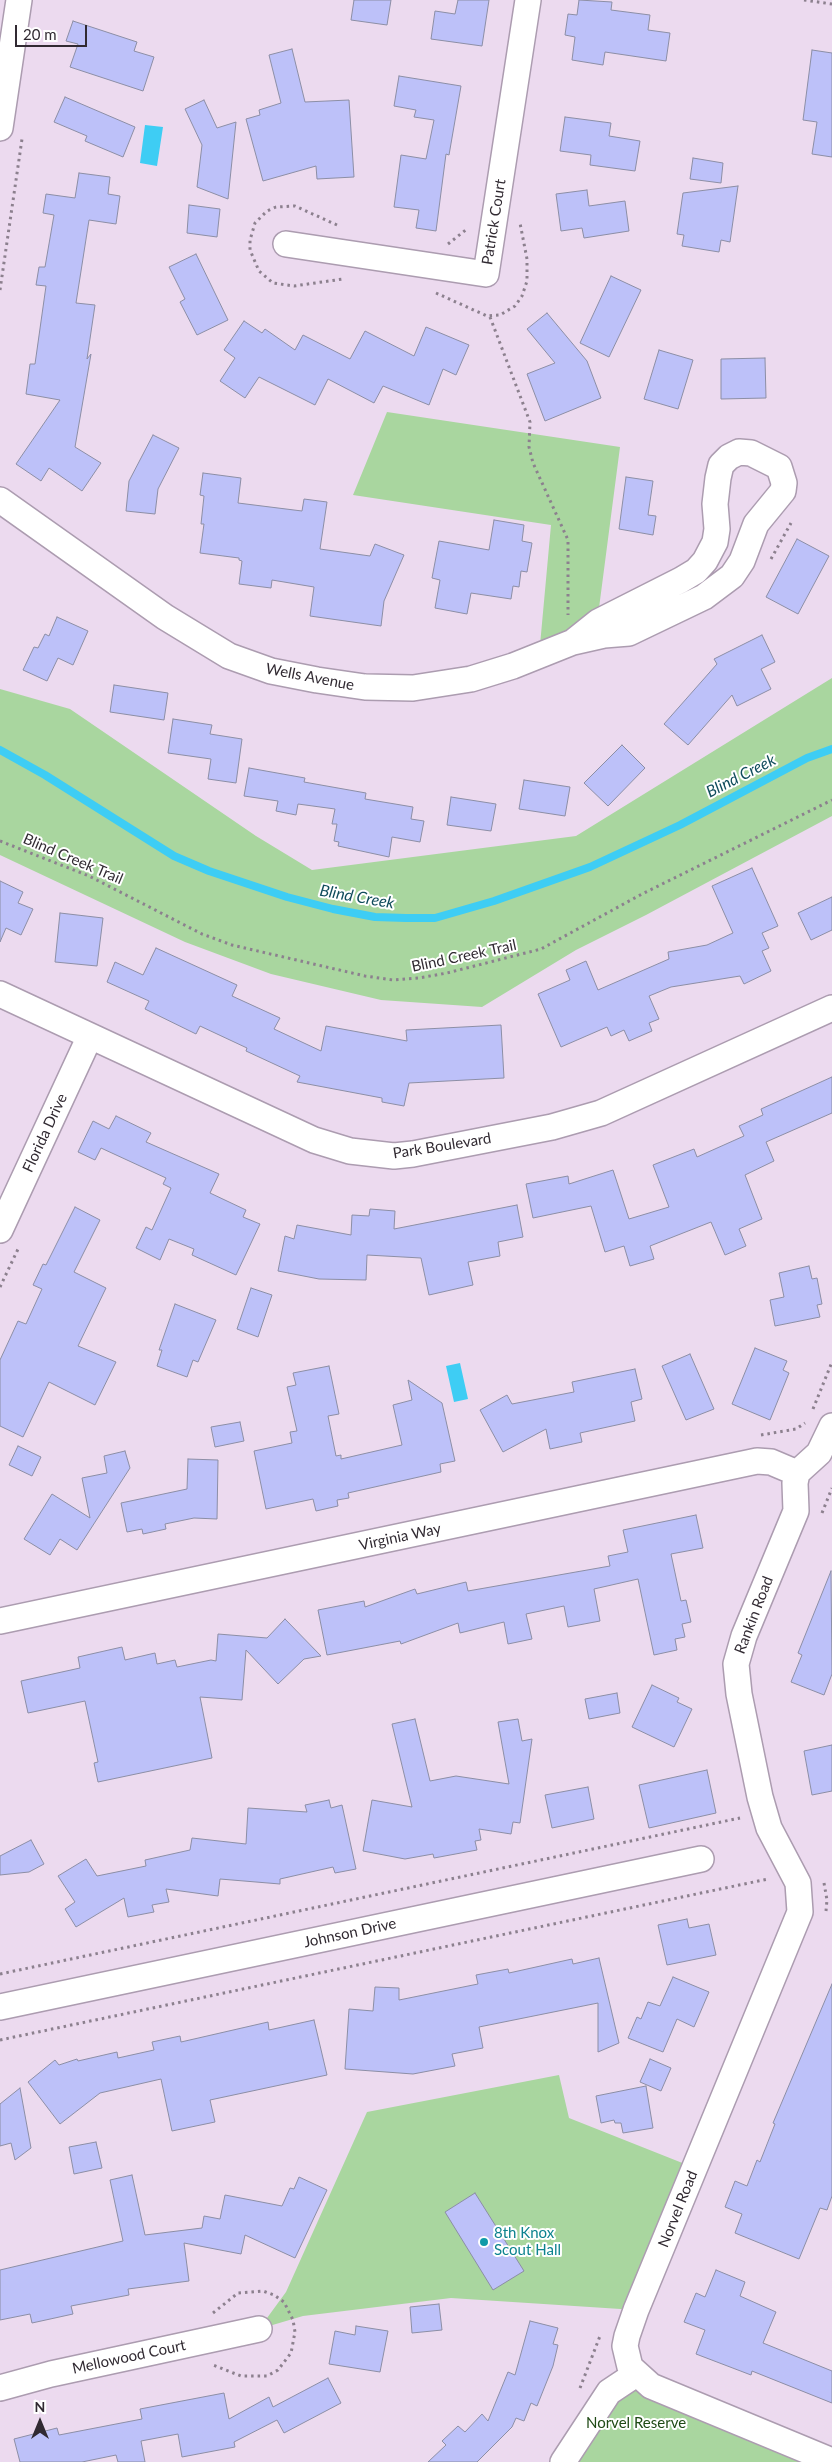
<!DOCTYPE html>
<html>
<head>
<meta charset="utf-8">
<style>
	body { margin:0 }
	#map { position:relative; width:832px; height:2462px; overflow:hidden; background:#ecdaef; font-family:Lato,sans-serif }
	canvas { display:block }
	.north { position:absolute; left:15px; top:2397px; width:50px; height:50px; -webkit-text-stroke:4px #fff; paint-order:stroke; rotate:0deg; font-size:14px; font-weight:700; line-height:20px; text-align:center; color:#312a32 }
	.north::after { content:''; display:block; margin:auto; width:18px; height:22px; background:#312a32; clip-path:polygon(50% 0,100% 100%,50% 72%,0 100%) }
	.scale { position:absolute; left:15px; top:25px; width:72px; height:22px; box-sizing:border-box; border:2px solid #312a32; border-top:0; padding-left:6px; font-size:15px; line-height:18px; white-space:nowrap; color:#312a32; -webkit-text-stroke:4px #fff; paint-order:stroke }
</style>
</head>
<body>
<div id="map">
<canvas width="832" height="2462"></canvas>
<div class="north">N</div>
<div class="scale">20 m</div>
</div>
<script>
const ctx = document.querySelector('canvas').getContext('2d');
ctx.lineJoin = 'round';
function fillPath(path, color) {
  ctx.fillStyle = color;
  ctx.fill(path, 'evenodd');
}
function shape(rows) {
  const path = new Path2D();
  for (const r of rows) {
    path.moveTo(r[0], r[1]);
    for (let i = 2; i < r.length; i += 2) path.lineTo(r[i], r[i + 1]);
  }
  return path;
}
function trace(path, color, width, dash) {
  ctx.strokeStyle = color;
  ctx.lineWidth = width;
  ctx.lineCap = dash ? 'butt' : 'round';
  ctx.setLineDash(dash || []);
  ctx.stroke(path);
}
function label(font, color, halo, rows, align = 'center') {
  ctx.font = font + ' Lato,sans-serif';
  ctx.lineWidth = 4;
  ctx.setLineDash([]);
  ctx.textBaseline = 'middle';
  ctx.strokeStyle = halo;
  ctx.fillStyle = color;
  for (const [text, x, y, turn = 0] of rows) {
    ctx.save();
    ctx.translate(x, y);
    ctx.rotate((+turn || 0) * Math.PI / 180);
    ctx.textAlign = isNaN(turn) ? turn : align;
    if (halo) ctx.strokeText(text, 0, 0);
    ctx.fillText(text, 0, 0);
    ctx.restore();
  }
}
const green = shape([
	[387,412,620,447,599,608,539,656,551,525,353,495],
	[832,678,832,816,646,915,576,950,482,1007,381,1000,271,974,185,942,0,855,0,689,70,709,256,836,312,870,576,836],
	[559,2075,569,2118,695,2168,636,2310,451,2298,303,2316,259,2329,286,2292,367,2112],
	[636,2374,832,2462,563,2462]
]);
const water = shape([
	[145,125,163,127,157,166,140,163],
	[460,1363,468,1399,454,1402,446,1366]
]);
const stream = shape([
	[0,750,45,775,174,856,209,871,287,897,333,909,375,917,406,918,435,918,494,901,590,867,680,825,807,758,832,749]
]);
const building = shape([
	[354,0,391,0,387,25,351,20,354,0],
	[458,0,489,0,482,46,431,39,435,11,455,14,458,0],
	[579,0,612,2,611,10,650,15,648,30,670,33,666,61,605,52,603,65,572,60,575,37,565,35,568,14,577,15,579,0],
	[73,21,137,42,134,51,154,57,143,91,70,67,78,44,66,41,73,21],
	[292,49,305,102,349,100,354,177,317,179,316,166,263,181,246,119,260,115,259,110,281,103,269,55,292,49],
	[812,50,832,53,832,157,812,154,817,122,803,120,812,50],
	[399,76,461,86,449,155,446,154,436,231,416,228,419,210,394,207,401,155,426,159,434,120,414,117,416,110,394,106,399,76],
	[65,97,135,127,123,157,85,141,87,136,54,122,65,97],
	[204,100,217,128,236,122,228,199,197,187,202,145,185,109,204,100],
	[565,117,611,123,609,136,640,141,635,171,590,165,591,155,560,151,565,117],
	[693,158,723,163,721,183,690,179,693,158],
	[79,173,110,177,108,194,120,196,116,224,89,220,76,303,95,305,87,359,91,354,75,447,101,463,82,491,49,468,41,481,16,464,60,400,26,394,30,364,35,364,46,286,36,285,39,267,45,267,54,215,43,213,46,194,75,198,79,173],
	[738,186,730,242,721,240,719,252,682,246,684,235,677,234,683,193,738,186],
	[587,190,589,206,625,201,629,231,584,238,582,228,561,231,556,194,587,190],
	[189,205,220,209,217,237,187,233,189,205],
	[196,254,228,320,197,335,180,302,185,299,169,267,196,254],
	[611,276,641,290,609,357,580,343,611,276],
	[547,313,587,361,601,398,545,421,527,374,555,363,527,329,547,313],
	[244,321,262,333,265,329,295,350,303,335,350,359,365,331,414,356,426,327,469,345,456,375,443,369,429,405,383,386,374,403,328,379,315,405,259,377,245,398,220,381,235,358,224,350,244,321],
	[659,350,693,360,678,409,644,399,659,350],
	[765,358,766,398,721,399,721,359,765,358],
	[153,435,179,448,158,489,155,514,126,511,129,481,153,435],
	[203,473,241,478,238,503,302,511,304,499,327,502,320,549,370,556,375,544,404,555,384,601,381,626,310,616,314,587,272,580,271,588,239,584,242,561,239,560,239,558,200,553,204,524,201,524,204,496,200,495,203,473],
	[626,477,653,481,648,515,656,516,653,535,619,529,626,477],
	[494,520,524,525,522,541,532,543,527,572,521,571,519,587,513,586,511,599,471,593,467,614,435,608,440,580,432,578,439,541,489,550,494,520],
	[797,539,829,556,798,614,766,597,797,539],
	[57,617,88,631,73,665,58,658,47,681,23,670,34,647,38,648,45,634,49,636,57,617],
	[762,635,775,662,761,669,771,689,737,706,732,695,688,745,664,724,717,664,714,659,762,635],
	[114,685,168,693,164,720,110,712,114,685],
	[173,719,212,725,210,734,242,739,236,783,208,779,211,759,168,753,173,719],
	[622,745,645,768,608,806,584,783,622,745],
	[249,768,305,778,304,782,366,793,365,799,413,807,411,819,424,821,420,842,392,837,389,857,338,846,339,842,334,841,337,824,332,824,335,809,298,804,296,815,276,811,278,801,244,796,249,768],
	[524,780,570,787,565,816,519,809,524,780],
	[451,797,496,804,491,831,447,825,451,797],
	[752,868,778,926,762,933,769,948,762,951,771,971,744,984,740,976,671,987,649,996,659,1019,649,1023,652,1031,629,1041,624,1030,611,1036,607,1027,561,1047,538,994,570,980,566,970,586,961,598,990,669,959,668,952,707,945,733,933,712,886,752,868],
	[0,881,23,892,18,903,33,909,21,935,6,928,0,942,0,881],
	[832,897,832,930,811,940,798,913,832,897],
	[60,913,103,918,97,966,55,962,60,913],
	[156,948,237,985,232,996,280,1018,274,1029,321,1051,326,1026,407,1041,406,1030,501,1025,504,1078,409,1083,404,1106,382,1102,382,1098,297,1082,300,1076,246,1051,247,1048,200,1026,196,1034,145,1009,149,1001,107,982,115,962,143,975,156,948],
	[832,1077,832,1113,766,1142,774,1161,745,1175,762,1219,739,1229,746,1246,725,1255,711,1222,650,1246,654,1259,630,1266,624,1246,605,1252,591,1206,533,1218,526,1184,568,1176,569,1184,613,1170,629,1219,669,1207,653,1165,694,1149,697,1157,744,1136,739,1126,763,1115,761,1109,832,1077],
	[116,1116,151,1133,146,1142,219,1174,210,1193,246,1210,243,1217,260,1224,236,1275,192,1255,194,1249,169,1239,160,1260,136,1248,146,1227,152,1230,171,1188,163,1184,166,1178,101,1148,95,1160,78,1152,93,1121,109,1129,116,1116],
	[517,1205,523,1237,498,1242,500,1256,468,1262,473,1285,429,1295,421,1258,367,1255,366,1280,319,1279,278,1271,285,1236,294,1239,297,1225,351,1235,352,1215,369,1216,370,1209,395,1211,394,1229,517,1205],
	[75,1207,100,1220,74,1272,106,1288,78,1346,116,1362,95,1405,49,1382,23,1437,0,1426,0,1360,18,1321,26,1324,42,1289,33,1285,43,1264,46,1265,75,1207],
	[809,1266,812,1279,817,1278,822,1304,817,1305,820,1317,775,1326,770,1300,784,1297,779,1273,809,1266],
	[251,1288,272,1295,258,1337,237,1329,251,1288],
	[175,1304,216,1320,198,1362,193,1360,187,1377,157,1366,162,1350,159,1350,175,1304],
	[755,1348,787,1361,783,1370,789,1373,770,1420,732,1404,755,1348],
	[690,1354,714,1409,686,1420,662,1366,690,1354],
	[329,1366,339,1414,328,1416,336,1456,341,1455,341,1459,402,1445,393,1405,412,1400,408,1380,442,1403,455,1461,440,1464,441,1472,348,1493,349,1498,337,1500,338,1506,316,1511,313,1499,266,1509,254,1451,292,1443,290,1432,297,1431,287,1387,296,1385,293,1373,329,1366],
	[635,1369,642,1399,631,1402,635,1421,580,1433,582,1442,550,1449,546,1429,503,1452,480,1410,507,1395,512,1404,574,1392,572,1382,635,1369],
	[240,1422,244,1441,215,1447,211,1427,240,1422],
	[18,1446,41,1457,32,1476,9,1465,18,1446],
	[125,1451,130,1468,77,1550,60,1539,50,1555,24,1539,52,1494,90,1518,82,1478,107,1473,104,1456,125,1451],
	[188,1459,218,1460,217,1519,194,1518,165,1524,166,1529,143,1534,142,1529,127,1532,121,1503,187,1489,188,1459],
	[696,1515,703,1548,671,1554,681,1601,686,1600,691,1622,682,1624,685,1637,675,1639,677,1650,654,1655,638,1579,594,1589,600,1621,568,1627,564,1606,526,1614,532,1639,508,1644,504,1622,460,1633,458,1623,401,1644,400,1641,327,1655,318,1610,364,1601,365,1607,415,1589,417,1594,466,1582,468,1591,610,1566,608,1556,628,1552,623,1530,696,1515],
	[831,1571,832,1674,824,1695,791,1682,802,1655,798,1653,831,1571],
	[285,1619,321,1656,304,1659,278,1684,246,1650,242,1700,200,1697,212,1758,98,1782,94,1763,98,1762,85,1701,28,1713,21,1681,80,1668,78,1657,122,1647,125,1660,155,1653,157,1664,175,1660,177,1667,211,1660,216,1661,218,1634,267,1638,285,1619],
	[652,1685,679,1698,677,1702,692,1709,674,1747,632,1727,652,1685],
	[617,1693,620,1713,589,1719,585,1699,617,1693],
	[415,1719,430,1781,456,1776,509,1784,498,1722,518,1719,522,1741,532,1739,520,1823,513,1822,511,1834,479,1829,481,1840,475,1841,477,1850,434,1858,433,1854,405,1859,363,1851,372,1800,412,1807,392,1724,415,1719],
	[832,1745,832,1791,812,1795,804,1751,832,1745],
	[707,1770,716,1813,649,1828,639,1785,707,1770],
	[588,1787,594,1819,552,1828,545,1795,588,1787],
	[329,1800,331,1808,342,1805,356,1869,335,1873,333,1867,280,1879,280,1884,220,1879,218,1896,166,1889,169,1902,152,1905,154,1912,128,1917,124,1898,76,1927,65,1909,75,1902,58,1876,86,1859,97,1876,146,1866,145,1860,190,1850,192,1838,246,1844,248,1808,307,1812,305,1805,329,1800],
	[31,1840,44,1864,29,1872,0,1875,0,1856,31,1840],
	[687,1919,689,1928,709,1924,716,1955,667,1965,658,1925,687,1919],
	[599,1958,619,2043,598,2052,598,2003,479,2027,483,2048,452,2054,455,2066,413,2074,345,2069,349,2009,373,2011,375,1987,399,1988,399,2000,478,1984,476,1975,508,1969,509,1973,572,1959,573,1964,599,1958],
	[673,1977,709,1992,694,2027,677,2019,663,2052,628,2038,637,2017,641,2019,648,2002,660,2006,673,1977],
	[832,1984,832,2196,827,2210,820,2208,799,2259,735,2233,742,2214,725,2207,735,2181,747,2186,757,2160,760,2162,775,2124,773,2123,832,1984],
	[314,2020,327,2075,210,2100,215,2122,172,2131,161,2079,100,2093,60,2124,28,2082,55,2060,59,2065,77,2059,78,2061,117,2052,118,2058,154,2050,152,2042,180,2036,181,2042,268,2022,269,2030,314,2020],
	[650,2059,671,2068,661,2091,640,2082,650,2059],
	[646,2086,653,2128,623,2133,621,2123,615,2123,614,2120,601,2123,596,2096,646,2086],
	[20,2088,31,2148,15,2160,11,2143,0,2146,0,2104,20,2088],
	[96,2142,102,2168,74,2174,69,2147,96,2142],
	[132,2175,145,2235,202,2228,204,2216,220,2219,225,2195,282,2206,290,2188,294,2189,299,2177,327,2190,295,2258,245,2235,241,2254,184,2243,189,2281,128,2289,129,2295,71,2306,73,2314,32,2323,30,2314,0,2320,0,2270,123,2241,110,2180,132,2175],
	[475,2193,524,2271,493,2290,445,2212,475,2193],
	[716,2270,745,2282,740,2296,776,2312,763,2343,832,2371,832,2403,752,2371,751,2375,696,2354,705,2330,684,2322,696,2293,705,2297,716,2270],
	[439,2304,442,2330,412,2333,410,2307,439,2304],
	[530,2321,558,2328,553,2344,558,2345,553,2366,537,2406,531,2403,524,2421,516,2418,512,2427,477,2462,428,2462,446,2445,442,2441,458,2426,465,2432,482,2414,488,2421,508,2372,515,2375,530,2321],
	[356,2326,388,2331,380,2372,329,2364,335,2331,355,2335,356,2326],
	[328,2378,341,2403,284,2433,277,2420,234,2442,235,2447,182,2457,178,2434,141,2441,145,2462,118,2462,116,2455,82,2462,20,2462,14,2439,57,2428,59,2435,142,2419,140,2409,224,2393,229,2419,269,2397,273,2407,328,2378]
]);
const path = shape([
	[804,0,832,4],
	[337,225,295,206,276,207,267,211,255,223,250,240,250,250,259,271,273,283,294,286,343,279],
	[448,244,467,229],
	[0,290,22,139],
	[436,293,487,316,500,315,515,306,522,296,527,281,527,259,520,223],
	[490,317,530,422,529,447,533,463,568,540,568,615],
	[771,559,791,523],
	[0,841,89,876,202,934,232,945,365,976,393,980,419,978,447,973,541,949,642,894,832,800],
	[0,1287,19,1247],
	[813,1409,832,1362],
	[761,1435,796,1429,805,1423],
	[822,1513,832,1488],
	[824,1883,827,1900,826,1911],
	[0,1974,740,1818],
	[0,2040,768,1879],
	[213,2313,238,2293,263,2291,274,2295,284,2302,293,2320,295,2332,291,2353,278,2370,267,2376,241,2376,213,2365],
	[580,2388,600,2336]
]);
const minor = shape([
	[0,128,19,0],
	[286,244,486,274,528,0],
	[0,500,165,617,229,656,271,671,317,680,365,687,413,688,471,679,513,666,573,642,604,635,629,633,704,597,732,576,742,561,756,524,783,491,784,483,779,467,751,453,739,452,729,457,721,465,718,478,715,504,717,529,715,542,705,561,696,571,681,580,598,622,573,642],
	[0,994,314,1140,350,1151,394,1156,413,1154,552,1127,601,1113,832,1008],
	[0,1230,90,1036],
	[832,1426,819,1453,797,1473,795,1483,796,1511,744,1636,736,1664,739,1694,760,1797,769,1828,798,1883,800,1912,636,2310,627,2336,625,2346,630,2367,651,2386,832,2461],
	[0,1621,757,1461,771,1462,797,1473],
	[0,2007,701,1859],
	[0,2388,51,2374,259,2329],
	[563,2462,609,2392,636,2374]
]);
const markers = [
	[484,2242,5,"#0f9aa8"]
];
const streetNames = [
	["Patrick Court",494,222,-81],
	["Wells Avenue",310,677,11],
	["Blind Creek Trail",73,859,23],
	["Blind Creek Trail",464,956,-12],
	["Florida Drive",45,1133,-65],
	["Park Boulevard",442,1146,-9],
	["Virginia Way",400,1537,-12],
	["Rankin Road",754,1615,-69],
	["Johnson Drive",350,1933,-12],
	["Norvel Road",678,2209,-68],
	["Mellowood Court",129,2357,-12]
];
const cultureNames = [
	["8th Knox",494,2233],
	["Scout Hall",494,2250]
];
const parkNames = [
	["Norvel Reserve",636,2423]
];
const waterNames = [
	["Blind Creek",741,776,-27],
	["Blind Creek",357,897,10]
];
fillPath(green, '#a9d69f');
fillPath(water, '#3ecdf4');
trace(stream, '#3ecdf4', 8);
fillPath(building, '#bdc1f9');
trace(building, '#8c8ea5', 1);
trace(minor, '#ac9cb0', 28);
trace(path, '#8c808e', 3, [2.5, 4]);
trace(minor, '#fff', 25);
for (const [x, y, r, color] of markers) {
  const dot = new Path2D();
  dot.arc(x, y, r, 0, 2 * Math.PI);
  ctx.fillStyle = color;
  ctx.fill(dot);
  trace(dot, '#fff', 2);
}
label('15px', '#312a32', '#fff', streetNames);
label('15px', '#0d838f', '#fff', cultureNames, 'left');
label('15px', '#1f4a15', '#fff', parkNames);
label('italic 16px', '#104c5c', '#fff', waterNames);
</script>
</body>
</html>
